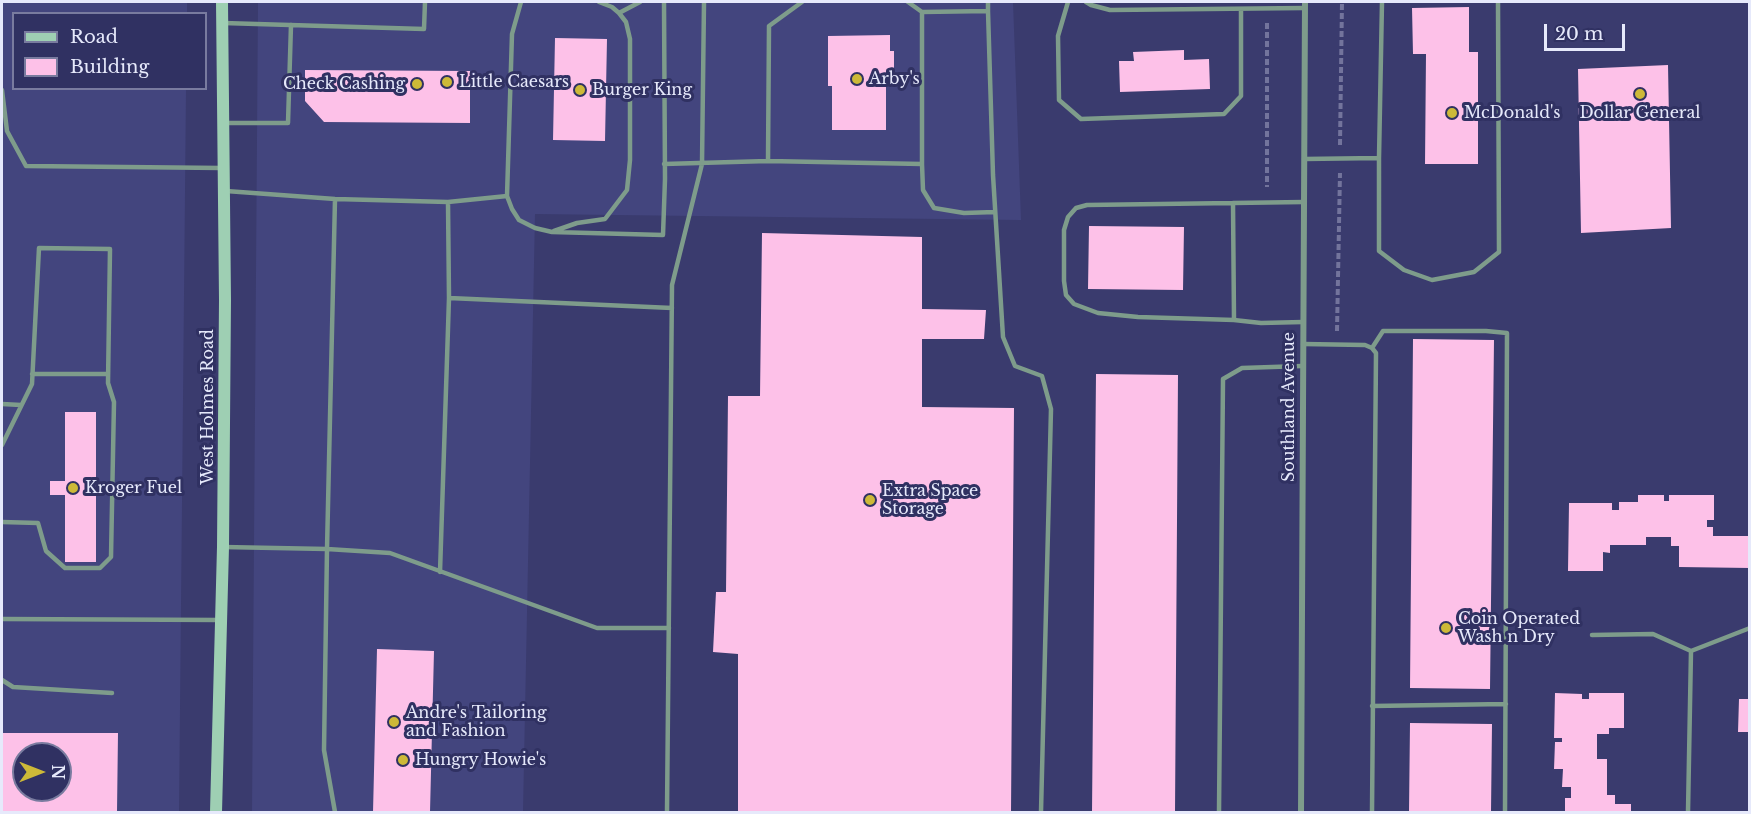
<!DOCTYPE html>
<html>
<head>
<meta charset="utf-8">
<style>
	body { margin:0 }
	#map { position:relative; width:1751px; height:814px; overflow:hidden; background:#3a3b6e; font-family:"Libre Baskerville",serif }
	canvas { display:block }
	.frame { position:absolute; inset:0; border:3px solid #e6e9fb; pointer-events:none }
	.legend { position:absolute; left:12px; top:12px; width:195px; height:78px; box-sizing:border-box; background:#303162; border:2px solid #797b9f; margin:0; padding:8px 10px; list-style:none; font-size:18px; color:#e6e9fb }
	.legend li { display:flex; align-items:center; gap:12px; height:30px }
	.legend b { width:30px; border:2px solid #797b9f }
	.north { position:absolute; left:12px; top:742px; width:60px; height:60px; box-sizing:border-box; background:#303162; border:2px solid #797b9f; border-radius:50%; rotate:90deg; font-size:16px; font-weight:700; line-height:24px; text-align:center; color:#e6e9fb }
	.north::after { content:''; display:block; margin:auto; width:21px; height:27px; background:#cdb938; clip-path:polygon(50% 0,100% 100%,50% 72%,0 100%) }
	.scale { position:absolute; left:1544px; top:24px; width:81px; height:27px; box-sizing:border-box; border:3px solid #e6e9fb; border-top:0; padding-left:8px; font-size:18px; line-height:21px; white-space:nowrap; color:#e6e9fb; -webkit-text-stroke:4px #303162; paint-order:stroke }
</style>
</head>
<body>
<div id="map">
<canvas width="1751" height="814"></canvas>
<div class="frame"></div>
<ul class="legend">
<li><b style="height:8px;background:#9ecfb3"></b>Road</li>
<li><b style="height:16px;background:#fdc1e8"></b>Building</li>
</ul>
<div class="north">N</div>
<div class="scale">20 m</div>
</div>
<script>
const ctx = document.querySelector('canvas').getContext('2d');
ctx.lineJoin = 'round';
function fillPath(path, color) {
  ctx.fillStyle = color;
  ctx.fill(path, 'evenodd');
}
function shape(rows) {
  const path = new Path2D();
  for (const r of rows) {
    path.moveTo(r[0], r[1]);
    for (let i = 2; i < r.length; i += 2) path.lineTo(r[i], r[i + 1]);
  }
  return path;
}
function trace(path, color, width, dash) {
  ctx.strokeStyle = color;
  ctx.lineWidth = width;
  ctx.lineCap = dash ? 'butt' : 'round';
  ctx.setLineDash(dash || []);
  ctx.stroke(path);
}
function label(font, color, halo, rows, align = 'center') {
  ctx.font = font + ' "Libre Baskerville",serif';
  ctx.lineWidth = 6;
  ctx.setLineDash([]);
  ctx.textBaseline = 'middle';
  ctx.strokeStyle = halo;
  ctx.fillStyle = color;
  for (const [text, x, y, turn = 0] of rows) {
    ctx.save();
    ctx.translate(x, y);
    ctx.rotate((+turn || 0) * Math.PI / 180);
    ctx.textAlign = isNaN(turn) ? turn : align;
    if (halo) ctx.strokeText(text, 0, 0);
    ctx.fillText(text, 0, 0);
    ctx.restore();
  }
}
const built = shape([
	[2,2,187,2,187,13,14,14,14,88,186,89,179,812,2,812],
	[24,754,60,754,60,790,24,790],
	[258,2,1013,2,1021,220,535,214,523,812,252,812]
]);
const building = shape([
	[1469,7,1469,52,1478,52,1478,164,1425,164,1426,54,1413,54,1412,8],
	[890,35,890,51,894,51,894,71,886,71,886,130,832,130,832,86,828,86,828,36],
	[555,38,607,39,605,141,553,140],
	[1184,50,1184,60,1209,59,1210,89,1120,92,1119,61,1134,61,1133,52],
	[1668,65,1671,228,1581,233,1578,69],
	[305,70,470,71,470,123,324,122,305,101],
	[1089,226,1184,227,1183,290,1088,289],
	[762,233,922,237,922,309,986,310,984,339,922,339,922,407,1014,408,1011,812,738,812,738,654,713,652,716,592,726,592,728,396,760,396],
	[1413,339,1494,340,1490,689,1410,688],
	[1096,374,1178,375,1175,812,1092,812],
	[65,412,96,412,96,562,65,562,65,495,50,495,50,481,65,481],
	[1638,495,1664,495,1664,501,1669,501,1669,495,1714,495,1714,520,1707,520,1707,527,1713,527,1713,536,1750,536,1750,568,1679,567,1679,546,1671,546,1671,537,1646,537,1646,545,1610,545,1610,553,1603,552,1603,571,1568,571,1569,503,1612,503,1612,510,1619,510,1619,502,1638,502],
	[377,649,434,651,430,812,373,812],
	[1555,693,1582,694,1582,699,1589,699,1589,693,1624,693,1624,728,1609,728,1609,734,1597,734,1597,759,1607,759,1607,795,1615,795,1615,804,1631,804,1631,812,1565,812,1565,798,1571,798,1571,787,1562,787,1563,769,1554,769,1555,742,1562,742,1562,738,1554,738],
	[1739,699,1750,699,1750,732,1738,732],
	[1410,723,1492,724,1491,812,1409,812],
	[2,733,118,733,117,812,2,812],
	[24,754,60,754,60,790,24,790]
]);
const path = shape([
	[1267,23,1267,187],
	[1340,145,1342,2],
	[1337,331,1340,173]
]);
const lane = shape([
	[521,2,512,34,507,196,512,209,519,220,535,228,552,232,663,235,665,179,664,2],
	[908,2,922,12,988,11,988,2],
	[1068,2,1058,36,1059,100,1081,119,1224,114,1241,96,1241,9],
	[1086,2,1091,5,1110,10,1305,8],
	[1382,2,1379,158,1379,251,1404,270,1432,280,1474,272,1499,252,1498,2],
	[988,11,993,175,1003,337,1015,366,1042,376,1051,409,1041,812],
	[619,13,640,2],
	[223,23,424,29,425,2],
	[2,90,7,131,26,166,222,168],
	[224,123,288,123,291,25],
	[1304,159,1379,158],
	[768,161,922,164,922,12],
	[664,164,768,161,769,26,802,2],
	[922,164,923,190,934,208,964,213,995,212],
	[226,191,335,199,448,202,507,196],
	[335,199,327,549,390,553,597,628,669,628],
	[448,202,449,298,672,308],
	[1233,203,1087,205,1076,208,1068,217,1064,230,1064,281,1066,295,1074,304,1098,313,1138,317,1234,320],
	[554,231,577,223,605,219,627,190,630,160,630,39,626,22,619,13,612,7,599,2],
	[1303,322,1261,323,1234,320,1233,203,1304,202],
	[1303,344,1365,345,1372,348,1376,353,1372,812],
	[1372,348,1383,331,1486,331,1507,333,1505,812],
	[32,374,108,374],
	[2,404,21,405],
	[2,445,32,384,39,248,110,249,108,383,114,402,111,557,100,568,65,568,46,551,38,523,2,522],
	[223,547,327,549,324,750,335,812],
	[440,572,449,298],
	[2,619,221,620],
	[1592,635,1653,634,1691,651,1750,628],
	[2,680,13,687,112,693],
	[1372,706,1506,704],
	[667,812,672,285,702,164,704,2],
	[1219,812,1223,379,1242,368,1302,366],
	[1688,812,1691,651]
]);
const street = shape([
	[1301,812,1305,2]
]);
const secondary = shape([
	[216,812,223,547,225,300,222,2]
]);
const markers = [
	[857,79,6,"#cdb938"],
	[447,82,6,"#cdb938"],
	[417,84,6,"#cdb938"],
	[580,90,6,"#cdb938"],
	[1640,94,6,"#cdb938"],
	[1452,113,6,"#cdb938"],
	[73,488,6,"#cdb938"],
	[870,500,6,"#cdb938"],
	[1446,628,6,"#cdb938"],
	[394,722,6,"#cdb938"],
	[403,760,6,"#cdb938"]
];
const poiNames = [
	["Arby's",869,79],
	["Little Caesars",459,82],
	["Check Cashing",405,84,"right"],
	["Burger King",592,90],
	["McDonald's",1464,113],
	["Dollar General",1640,113,"center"],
	["Kroger Fuel",85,488],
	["Extra Space",882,491],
	["Storage",882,509],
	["Coin Operated",1458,619],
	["Wash n Dry",1458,637],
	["Andre's Tailoring",406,713],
	["and Fashion",406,731],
	["Hungry Howie's",415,760]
];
const streetNames = [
	["West Holmes Road",208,407,-90],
	["Southland Avenue",1289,407,-90]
];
fillPath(built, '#43457e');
fillPath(building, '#fdc1e8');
trace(path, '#73749c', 4, [6, 3]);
trace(lane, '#7e9c8b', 4.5);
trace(street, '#7e9c8b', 6);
trace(secondary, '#9ecfb3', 12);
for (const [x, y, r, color] of markers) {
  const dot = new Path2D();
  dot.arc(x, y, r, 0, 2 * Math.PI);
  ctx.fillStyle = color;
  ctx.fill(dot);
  trace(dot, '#303162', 2);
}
label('16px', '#e6e9fb', '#303162', poiNames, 'left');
label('16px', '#e6e9fb', '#303162', streetNames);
</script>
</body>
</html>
